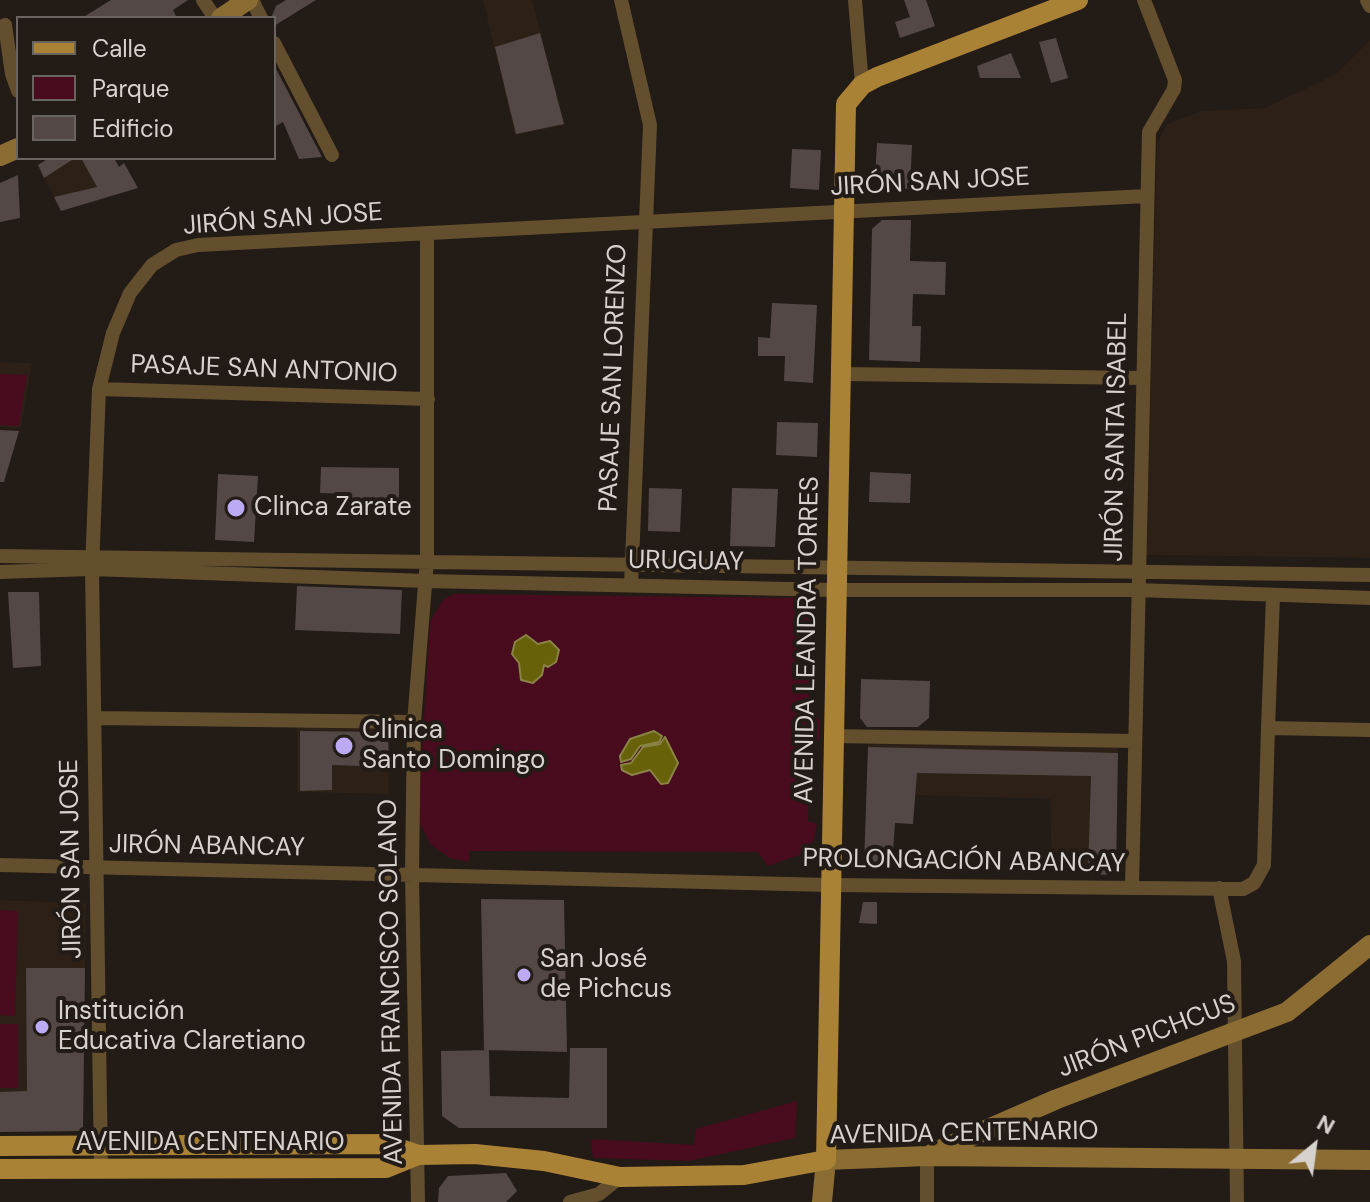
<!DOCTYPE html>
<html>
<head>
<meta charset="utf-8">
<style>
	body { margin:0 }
	#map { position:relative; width:1370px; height:1202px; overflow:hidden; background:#221b16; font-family:"DM Sans",sans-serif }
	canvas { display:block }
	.legend { position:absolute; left:16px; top:16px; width:260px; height:144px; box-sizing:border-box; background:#221b16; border:2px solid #6a6460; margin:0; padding:10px 14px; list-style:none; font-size:24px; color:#d7d2ce }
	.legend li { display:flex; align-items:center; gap:16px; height:40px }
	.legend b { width:40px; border:2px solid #6a6460 }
	.north { position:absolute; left:1274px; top:1106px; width:80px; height:80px; -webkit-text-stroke:6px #221b16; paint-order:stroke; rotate:29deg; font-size:22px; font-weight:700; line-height:32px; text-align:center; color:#d7d2ce }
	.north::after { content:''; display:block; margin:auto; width:28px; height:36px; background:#d7d2ce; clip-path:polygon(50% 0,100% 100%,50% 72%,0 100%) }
</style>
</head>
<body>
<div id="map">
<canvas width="1370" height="1202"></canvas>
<ul class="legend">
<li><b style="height:10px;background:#aa8236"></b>Calle</li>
<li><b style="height:22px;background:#480c1e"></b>Parque</li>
<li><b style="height:22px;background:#534846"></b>Edificio</li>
</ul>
<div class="north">N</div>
</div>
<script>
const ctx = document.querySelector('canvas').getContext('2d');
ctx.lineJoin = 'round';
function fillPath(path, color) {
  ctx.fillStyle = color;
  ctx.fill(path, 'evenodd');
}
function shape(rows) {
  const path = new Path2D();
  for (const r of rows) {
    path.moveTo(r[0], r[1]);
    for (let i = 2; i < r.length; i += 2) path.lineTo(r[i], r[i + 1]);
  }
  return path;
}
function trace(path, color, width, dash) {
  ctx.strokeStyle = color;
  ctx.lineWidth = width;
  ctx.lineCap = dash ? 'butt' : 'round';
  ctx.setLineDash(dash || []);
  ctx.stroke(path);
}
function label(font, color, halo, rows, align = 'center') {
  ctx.font = font + ' "DM Sans",sans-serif';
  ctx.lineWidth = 8;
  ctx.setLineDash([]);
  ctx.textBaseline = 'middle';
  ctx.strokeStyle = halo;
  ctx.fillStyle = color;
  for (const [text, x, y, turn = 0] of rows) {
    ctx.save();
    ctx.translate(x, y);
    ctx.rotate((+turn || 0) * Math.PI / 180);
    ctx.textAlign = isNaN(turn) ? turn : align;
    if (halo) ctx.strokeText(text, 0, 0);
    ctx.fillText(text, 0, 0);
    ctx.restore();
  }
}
const built = shape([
	[483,0,532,0,565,125,515,135],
	[1370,40,1370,558,1146,555,1157,144,1167,124,1202,111,1265,108,1336,74],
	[49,158,82,158,102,198,61,211,38,165],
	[0,362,32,363,21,428,0,427],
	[297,724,388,727,389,794,297,792],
	[868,743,1118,747,1116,870,1110,875,1052,871,1050,799,867,794],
	[0,900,86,903,83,1131,0,1132]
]);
const green = shape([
	[0,374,27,375,19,426,0,425],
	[455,594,802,598,808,602,815,608,810,613,809,706,820,721,819,739,810,752,808,821,817,824,814,839,805,853,768,866,758,852,469,851,469,862,450,858,431,845,418,820,430,621,444,599],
	[0,910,18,911,15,1016,0,1015],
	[0,1024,18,1024,18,1088,0,1088],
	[797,1101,795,1138,689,1161,593,1158,591,1139,694,1145,696,1129]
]);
const water = shape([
	[526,635,538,644,550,641,559,650,556,662,548,667,544,665,542,675,533,683,521,680,519,663,512,654,515,642,526,635],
	[654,731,662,736,659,742,640,746,631,759,621,762,620,756,630,739,654,731],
	[665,737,678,763,668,783,661,784,650,770,632,775,622,770,621,765,631,763,643,747,660,744,665,737]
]);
const building = shape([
	[111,0,188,0,173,10,177,18,82,18],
	[286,0,316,0,274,26,271,18,276,6],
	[904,0,926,0,935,26,900,38,895,22,910,17],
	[540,33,564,124,516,134,495,47],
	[1056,38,1068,78,1051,83,1039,42],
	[1011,53,1021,78,980,78,977,66],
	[274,65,322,157,299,159,283,122,274,127],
	[877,143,912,145,910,189,884,188,875,177],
	[792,149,821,150,819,190,790,188],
	[49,158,75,158,44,178,38,165],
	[81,158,114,158,119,167,124,163,138,188,61,211,54,197,97,187],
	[18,175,20,218,0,222,0,183],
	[882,220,911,220,910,261,946,262,945,295,913,294,912,326,921,326,920,362,869,360,872,229],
	[772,303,817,305,813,383,784,381,785,356,758,356,758,337,770,338],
	[777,422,818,423,817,457,776,455],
	[0,430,19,431,4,482,0,482],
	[321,467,399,468,399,505,351,504,351,494,320,493],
	[870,472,911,474,910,503,869,502],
	[218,474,258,476,254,542,215,540],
	[649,488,682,489,680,532,648,531],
	[732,488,778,489,775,547,730,546],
	[297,586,402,590,400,634,295,630],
	[8,592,39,592,41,666,13,668],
	[861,679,930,681,929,718,918,727,867,727,860,718],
	[300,731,388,732,389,767,332,765,332,790,300,791],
	[868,747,1118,753,1116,870,1110,875,1088,874,1091,776,917,773,913,824,895,823,892,866,864,865],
	[481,899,564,900,567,1052,484,1050],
	[863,902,877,902,877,924,859,923],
	[26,968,85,968,83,1131,0,1132,0,1092,27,1091],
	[570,1048,607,1048,607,1128,459,1128,442,1116,441,1051,489,1050,490,1096,569,1098],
	[506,1173,517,1191,506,1202,438,1202,439,1188,448,1176]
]);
const street = shape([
	[203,0,215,18],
	[252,0,261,18],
	[621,0,650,125,631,585],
	[855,0,862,85],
	[1367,0,1370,6],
	[5,25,12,74,18,91],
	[274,43,332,155],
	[842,374,1142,378],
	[99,389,428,399],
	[0,556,1370,575],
	[0,572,92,569,426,581,834,590,1137,590,1370,598],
	[95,718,414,722],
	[1268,728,1273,596],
	[832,736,1135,741],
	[0,865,829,885,1243,889,1254,883,1264,865,1268,728,1370,730],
	[1132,888,1149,132,1174,89,1175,80,1144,0],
	[1219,888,1234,961,1237,1202],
	[927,1156,927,1202],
	[101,1169,92,569,99,389,113,333,130,293,152,265,176,250,198,245,1146,196],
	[418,1202,412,875,414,722,427,560,427,233],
	[570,1202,599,1194,620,1177]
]);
const secondary = shape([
	[221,18,248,0],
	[0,156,18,148],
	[933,1153,1057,1099,1287,1012,1370,945],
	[822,1202,826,1160,927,1156,1370,1160]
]);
const primary = shape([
	[0,1146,386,1144,418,1155,475,1154,544,1161,620,1177,744,1175,826,1160,846,104,862,85,877,77,1078,0],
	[0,1169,386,1168,418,1155]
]);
const markers = [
	[236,508,10,"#bcaaf5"],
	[344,746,10,"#bcaaf5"],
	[524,975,8,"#bcaaf5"],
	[42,1027,8,"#bcaaf5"]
];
const streetNames = [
	["JIRÓN SAN JOSE",930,183,-3],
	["JIRÓN SAN JOSE",283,220,-4],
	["PASAJE SAN ANTONIO",264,370,2],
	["PASAJE SAN LORENZO",614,378,-88],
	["JIRÓN SANTA ISABEL",1117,437,-89],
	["URUGUAY",686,562,1],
	["AVENIDA LEANDRA TORRES",808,640,-89],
	["JIRÓN ABANCAY",207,847,1],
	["JIRÓN SAN JOSE",72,859,-91],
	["PROLONGACIÓN ABANCAY",964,862,1],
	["AVENIDA FRANCISCO SOLANO",392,982,-91],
	["JIRÓN PICHCUS",1147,1037,-21],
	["AVENIDA CENTENARIO",964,1134,-1],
	["AVENIDA CENTENARIO",210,1143]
];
const poiNames = [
	["Clinca Zarate",254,508],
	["Clinica",362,731],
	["Santo Domingo",362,761],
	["San José",540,960],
	["de Pichcus",540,990],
	["Institución",58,1012],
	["Educativa Claretiano",58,1042]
];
fillPath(built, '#2c2017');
fillPath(green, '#480c1e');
fillPath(water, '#67610a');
trace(water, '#898345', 2);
fillPath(building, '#534846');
trace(street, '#634f2e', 14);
trace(secondary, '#8b6c33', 20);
trace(primary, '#aa8236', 20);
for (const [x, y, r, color] of markers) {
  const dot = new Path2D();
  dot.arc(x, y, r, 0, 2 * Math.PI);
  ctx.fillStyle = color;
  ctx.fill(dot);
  trace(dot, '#221b16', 3);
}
label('26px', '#d7d2ce', '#221b16', streetNames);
label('26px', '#d7d2ce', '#221b16', poiNames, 'left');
</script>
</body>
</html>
